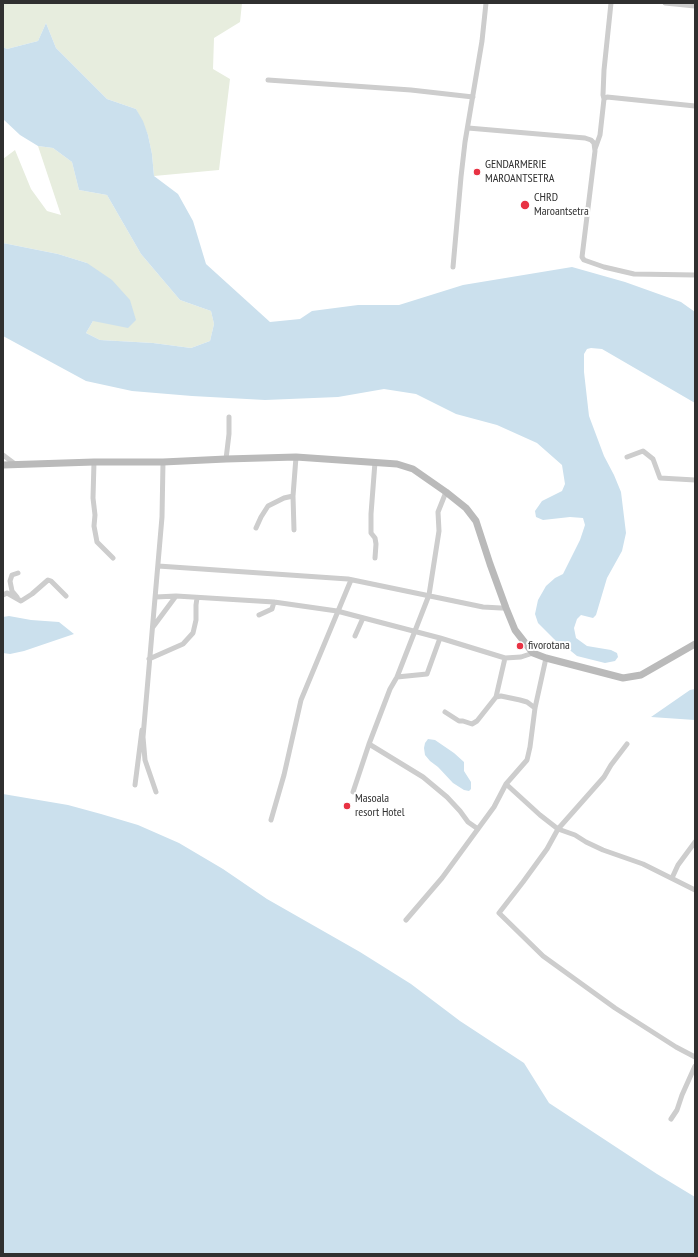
<!DOCTYPE html>
<html>
<head>
<meta charset="utf-8">
<style>
	body { margin:0 }
	#map { position:relative; width:698px; height:1257px; overflow:hidden; background:#fff; font-family:"PT Sans Narrow",sans-serif }
	canvas { display:block }
	.frame { position:absolute; inset:0; border:4px solid #303030; pointer-events:none }
</style>
</head>
<body>
<div id="map">
<canvas width="698" height="1257"></canvas>
<div class="frame"></div>
</div>
<script>
const ctx = document.querySelector('canvas').getContext('2d');
ctx.lineJoin = 'round';
function fillPath(path, color) {
  ctx.fillStyle = color;
  ctx.fill(path, 'evenodd');
}
function shape(rows) {
  const path = new Path2D();
  for (const r of rows) {
    path.moveTo(r[0], r[1]);
    for (let i = 2; i < r.length; i += 2) path.lineTo(r[i], r[i + 1]);
  }
  return path;
}
function trace(path, color, width, dash) {
  ctx.strokeStyle = color;
  ctx.lineWidth = width;
  ctx.lineCap = dash ? 'butt' : 'round';
  ctx.setLineDash(dash || []);
  ctx.stroke(path);
}
function label(font, color, halo, rows, align = 'center') {
  ctx.font = font + ' "PT Sans Narrow",sans-serif';
  ctx.lineWidth = 4;
  ctx.setLineDash([]);
  ctx.textBaseline = 'middle';
  ctx.strokeStyle = halo;
  ctx.fillStyle = color;
  for (const [text, x, y, turn = 0] of rows) {
    ctx.save();
    ctx.translate(x, y);
    ctx.rotate((+turn || 0) * Math.PI / 180);
    ctx.textAlign = isNaN(turn) ? turn : align;
    if (halo) ctx.strokeText(text, 0, 0);
    ctx.fillText(text, 0, 0);
    ctx.restore();
  }
}
const green = shape([
	[3,3,242,3,240,22,214,38,213,69,230,79,219,170,154,176,152,154,148,135,136,109,107,99,56,48,46,23,38,41,7,49,3,47],
	[38,146,53,148,72,162,79,190,107,195,141,254,180,300,211,311,214,324,210,341,191,348,153,343,100,340,86,333,93,321,87,263,58,254,3,243,3,159,15,150,31,189,47,211,61,215]
]);
const water = shape([
	[44,3,46,23,56,48,107,99,136,109,143,121,148,135,152,154,154,176,178,194,193,221,206,264,270,322,300,319,312,311,358,305,399,305,463,285,572,267,625,282,681,302,695,312,695,403,602,349,591,348,587,349,584,354,584,372,589,416,604,456,614,475,621,492,626,533,622,551,607,578,596,615,593,618,581,615,577,619,574,628,576,638,587,646,611,650,617,653,618,657,615,661,605,663,577,656,566,647,556,641,538,623,535,614,538,600,546,586,555,578,563,574,580,540,585,525,583,518,570,517,543,520,536,517,535,511,542,501,562,491,565,484,562,465,537,443,497,425,456,414,416,394,384,389,338,397,265,400,192,396,132,391,86,381,3,336,3,243,58,254,87,263,112,280,130,300,136,320,128,328,93,321,86,333,100,340,153,343,191,348,210,341,214,324,211,311,180,300,141,254,107,195,79,190,72,162,53,148,38,146,20,135,3,119,3,47,7,49,38,41,46,23],
	[9,616,31,620,59,622,74,634,24,651,10,654,3,653,3,617],
	[695,689,695,720,651,717,690,690],
	[428,739,435,740,454,753,464,762,464,771,471,782,471,789,469,791,464,790,453,783,438,767,430,761,425,755,424,748,425,743],
	[3,794,68,805,101,814,138,825,179,843,223,869,267,899,360,952,411,984,460,1021,524,1063,549,1103,657,1174,695,1197,695,1254,3,1254]
]);
const minor = shape([
	[665,3,695,6],
	[268,80,411,90,473,97],
	[604,99,603,95,604,70,611,3],
	[468,128,585,138,591,140,594,143,595,151,582,257,584,260,604,267,634,274,695,275],
	[595,149,600,135,604,99,607,97,695,106],
	[453,267,461,177,465,142,482,41,486,3],
	[3,455,15,464],
	[627,457,643,451,653,459,660,478,695,480],
	[226,459,229,434,229,417],
	[94,462,93,498,95,515,94,526,97,542,113,558],
	[256,528,261,517,268,506,284,498,293,496],
	[294,530,293,496,296,457],
	[375,558,376,544,375,538,371,533,371,514,375,462],
	[158,566,348,579,483,607,501,608,506,608],
	[3,595,7,593,21,601,32,594,48,580,51,581,66,596],
	[17,597,12,591,10,581,12,575,18,573],
	[156,597,176,596],
	[259,615,272,609,274,602],
	[153,627,176,596,274,602,337,611,440,638,505,658,521,657,533,653],
	[355,636,363,618],
	[149,659,183,644,193,633,196,620,196,605,197,598],
	[397,677,427,674,440,638],
	[496,697,505,658],
	[445,712,459,721,463,721,472,724,477,721,496,697,501,696,520,700,527,702,535,708],
	[369,744,423,777,447,797,460,811,468,822,478,829],
	[627,744,611,765,604,777,558,829,547,849,523,882,499,913,543,956,615,1008,676,1047,695,1057],
	[506,784,540,815,558,829,575,835,586,842,603,850,643,864,695,890],
	[135,785,142,730],
	[156,792,145,760,143,737,162,517,163,462],
	[353,792,369,744,390,689,397,677,429,595,439,531,438,512,446,492],
	[271,820,284,775,301,700,351,580],
	[672,878,678,865,695,842],
	[406,920,442,878,494,807,506,784,527,760,530,747,535,708,546,658],
	[671,1119,677,1110,682,1095,695,1066]
]);
const secondary = shape([
	[3,465,94,462,163,462,226,459,296,457,397,464,413,469,446,492,466,508,476,521,490,564,506,608,515,630,533,653,546,658,623,678,641,675,695,644]
]);
const markers = [
	[477,172,4,"#e83243"],
	[525,205,5,"#e83243"],
	[520,646,4,"#e83243"],
	[347,806,4,"#e83243"]
];
const poiNames = [
	["GENDARMERIE",485,165],
	["MAROANTSETRA",485,179],
	["CHRD",534,198],
	["Maroantsetra",534,212],
	["fivorotana",528,646],
	["Masoala",355,799],
	["resort Hotel",355,813]
];
fillPath(green, '#e7edde');
fillPath(water, '#cbe0ed');
trace(minor, '#cdcdcd', 5);
trace(secondary, '#bababa', 7);
for (const [x, y, r, color] of markers) {
  const dot = new Path2D();
  dot.arc(x, y, r, 0, 2 * Math.PI);
  ctx.fillStyle = color;
  ctx.fill(dot);
  trace(dot, '#fff', 1.5);
}
label('12px', '#303030', '#fff', poiNames, 'left');
</script>
</body>
</html>
